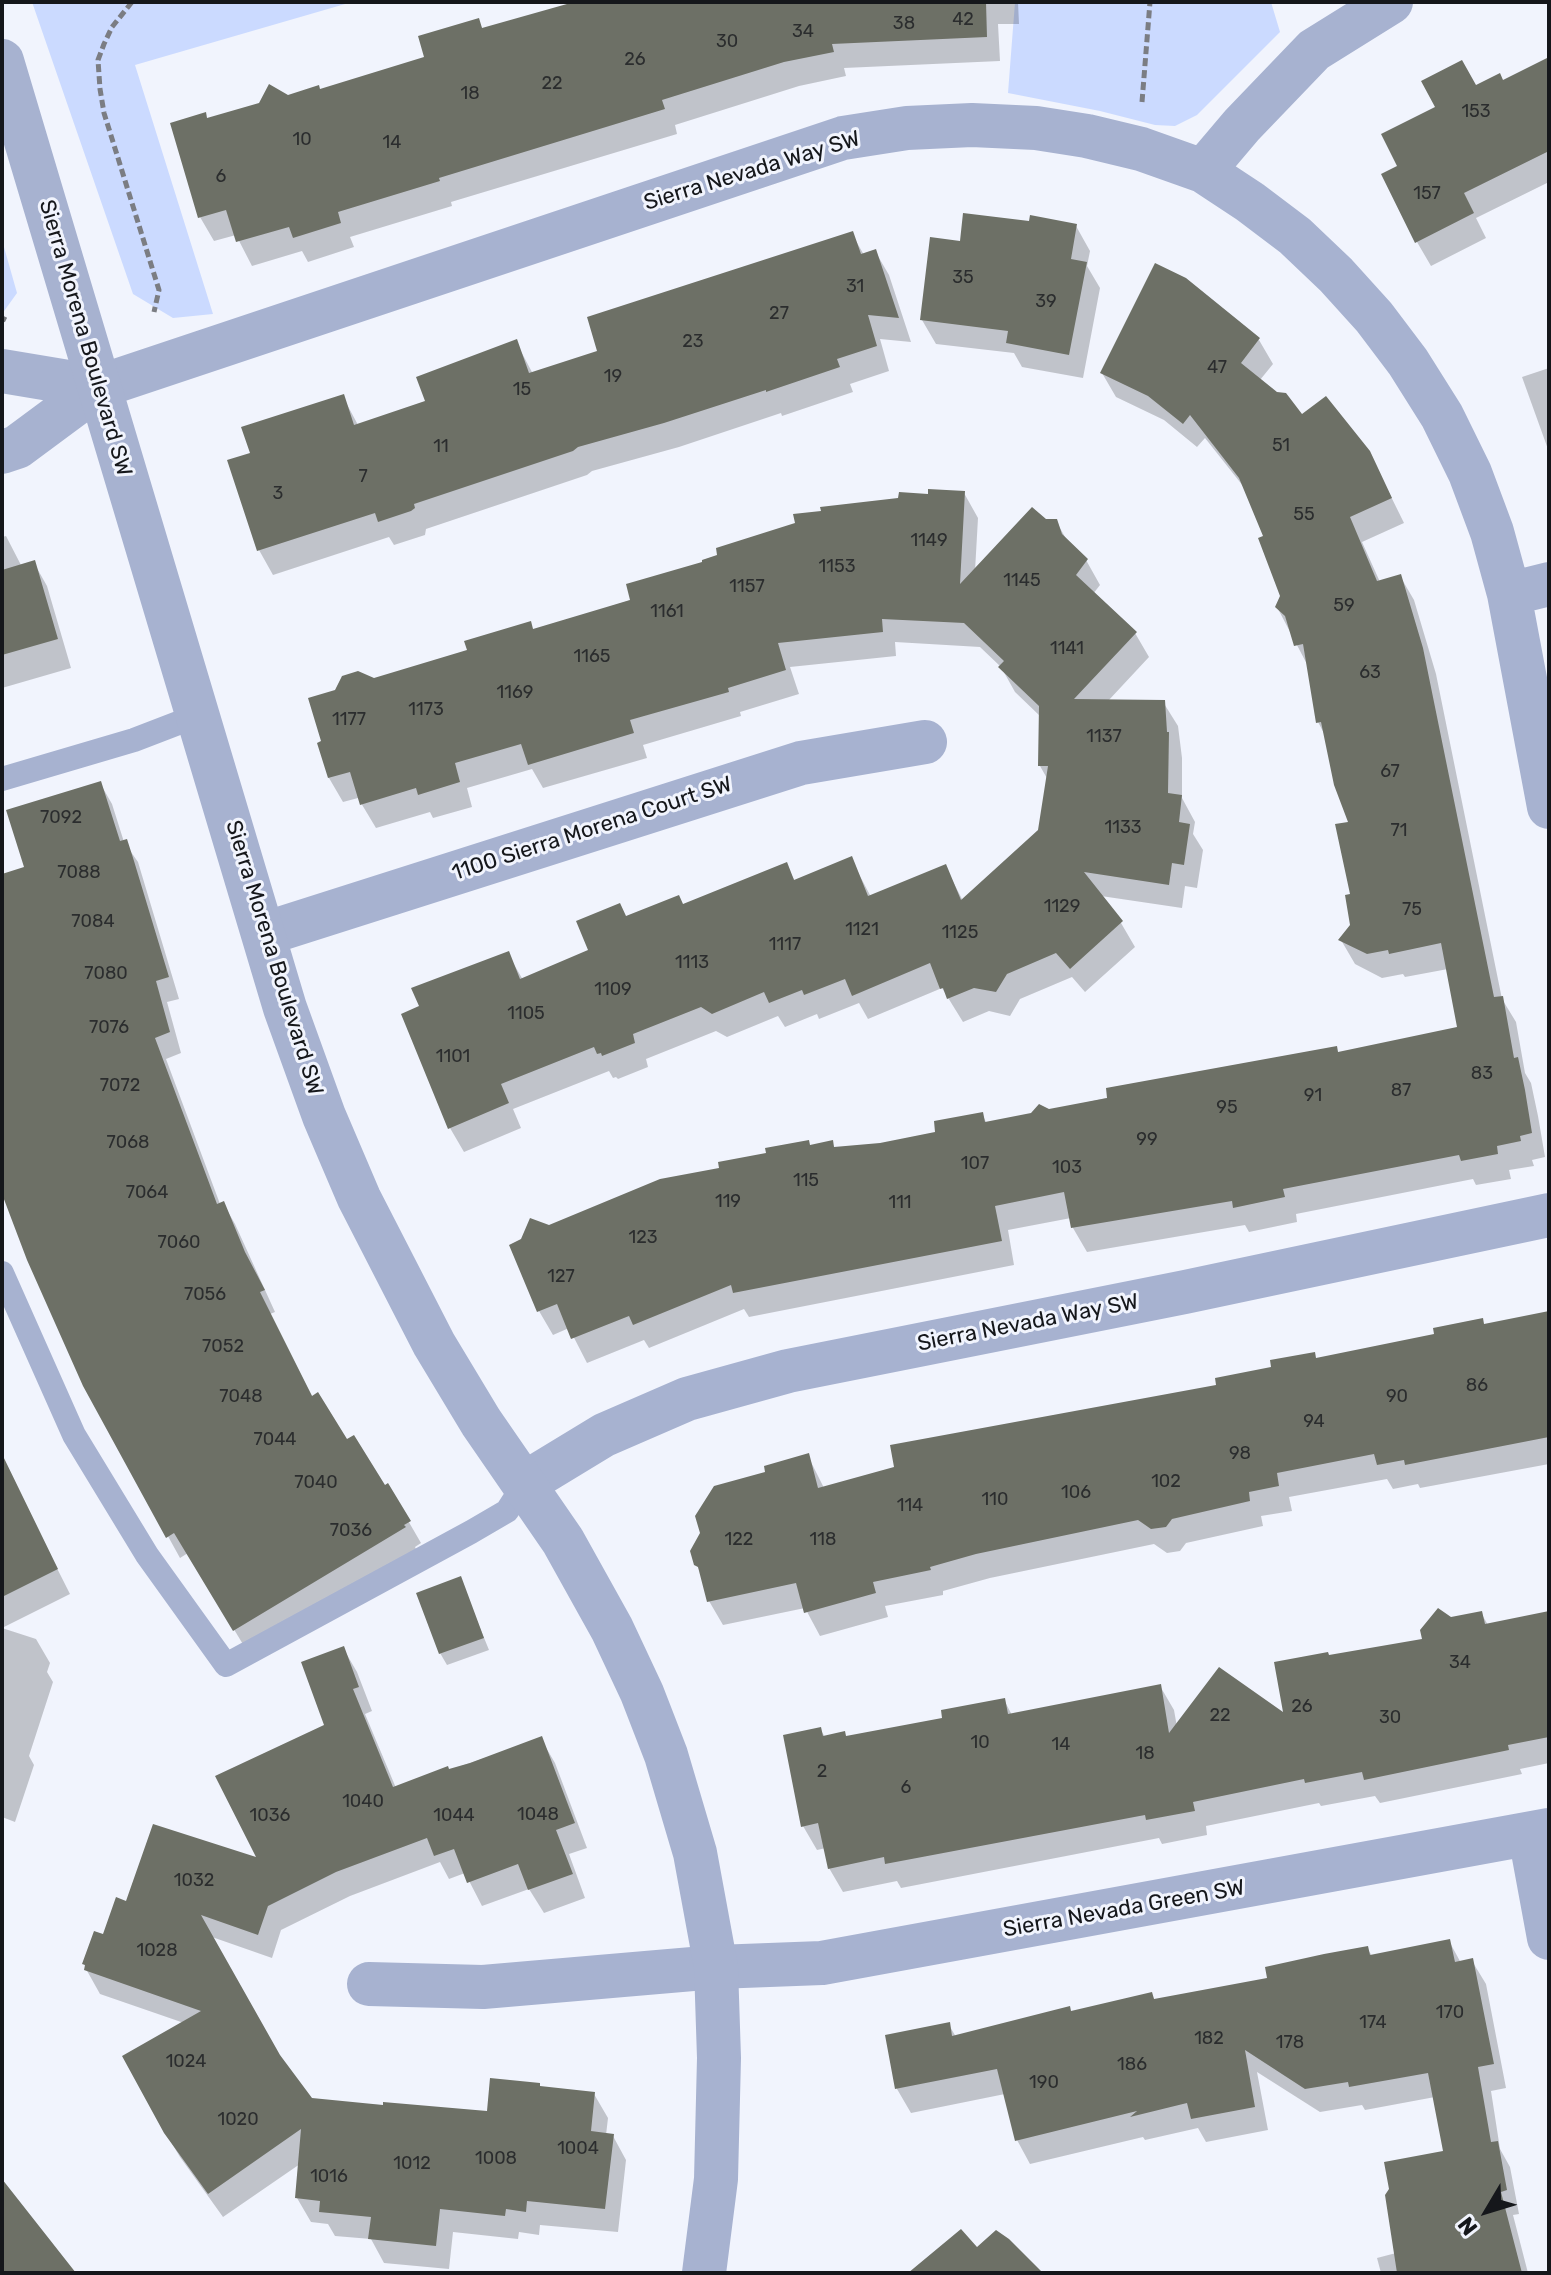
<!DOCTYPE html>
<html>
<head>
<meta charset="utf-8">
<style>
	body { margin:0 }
	#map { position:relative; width:1551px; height:2275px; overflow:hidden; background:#f1f4fd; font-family:Rubik,sans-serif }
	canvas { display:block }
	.frame { position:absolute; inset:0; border:4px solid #15171b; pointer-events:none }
	.north { position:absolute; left:1447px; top:2171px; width:80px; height:80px; -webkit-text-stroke:6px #f1f4fd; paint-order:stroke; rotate:232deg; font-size:22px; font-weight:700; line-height:32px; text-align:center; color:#15171b }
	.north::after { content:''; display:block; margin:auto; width:28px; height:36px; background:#15171b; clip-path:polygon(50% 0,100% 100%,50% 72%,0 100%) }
</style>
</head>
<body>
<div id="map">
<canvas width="1551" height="2275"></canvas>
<div class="frame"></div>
<div class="north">N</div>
</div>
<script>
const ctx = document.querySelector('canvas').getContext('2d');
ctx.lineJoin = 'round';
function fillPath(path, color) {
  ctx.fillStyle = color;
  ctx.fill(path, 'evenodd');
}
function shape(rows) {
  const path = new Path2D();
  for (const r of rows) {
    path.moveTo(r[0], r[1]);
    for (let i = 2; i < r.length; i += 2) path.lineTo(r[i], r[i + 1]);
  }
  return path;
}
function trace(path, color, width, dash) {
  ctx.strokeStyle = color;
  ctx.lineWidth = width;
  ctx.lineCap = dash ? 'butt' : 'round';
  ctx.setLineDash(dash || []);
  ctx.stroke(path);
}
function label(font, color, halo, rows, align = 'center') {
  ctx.font = font + ' Rubik,sans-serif';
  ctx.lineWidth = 6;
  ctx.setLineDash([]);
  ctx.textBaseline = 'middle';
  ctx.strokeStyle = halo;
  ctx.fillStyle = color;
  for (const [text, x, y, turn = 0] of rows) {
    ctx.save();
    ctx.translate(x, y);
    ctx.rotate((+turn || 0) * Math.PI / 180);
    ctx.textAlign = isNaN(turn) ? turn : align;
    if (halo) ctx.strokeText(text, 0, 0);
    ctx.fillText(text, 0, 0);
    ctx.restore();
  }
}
const green = shape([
	[32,2,352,2,135,65,213,314,173,318,133,294],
	[1015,2,1271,2,1280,32,1197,115,1175,126,1155,125,1100,111,1008,93],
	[2,240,17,293,2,314]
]);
const shadow = shape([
	[581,2,1018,2,1019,24,998,24,1000,61,844,68,846,76,799,86,675,125,677,134,451,202,452,206,350,237,354,247,308,262,302,251,252,266,236,235,214,241,200,217,208,120,320,91,426,58,478,20,483,30],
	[1549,59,1549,182,1476,218,1486,238,1431,266,1417,242,1399,167,1476,88,1503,82],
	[1076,226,1090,251,1087,266,1100,288,1083,378,1022,367,1014,353,936,344,922,320,961,243],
	[852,234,864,255,875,251,889,275,911,342,880,339,889,371,850,384,853,392,782,416,781,413,679,447,592,471,587,475,426,529,425,535,394,545,389,537,273,575,259,550,229,462,252,454,343,397,358,425,427,402,516,342,533,374,599,352],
	[1259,340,1273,364,1260,380,1302,416,1369,452,1404,523,1362,542,1380,582,1400,576,1414,600,1436,674,1502,999,1516,1022,1525,1073,1531,1083,1538,1116,1545,1157,1532,1160,1534,1166,1509,1170,1511,1179,1476,1185,1473,1179,1296,1214,1297,1222,1249,1232,1245,1225,1087,1252,1073,1228,1071,1218,1008,1230,1014,1265,749,1317,744,1309,649,1348,644,1340,587,1363,569,1328,553,1335,539,1311,549,1227,721,1170,810,1147,832,1143,835,1149,881,1144,938,1133,982,1114,987,1124,1336,1048,1339,1054,1460,1028,1448,969,1405,977,1403,974,1382,978,1355,964,1341,940,1352,926,1350,823,1326,737,1318,722,1309,668,1277,607,1282,596,1266,537,1247,491,1205,438,1197,447,1164,420,1116,397,1102,373],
	[1549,368,1549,452,1522,377],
	[964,493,978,518,975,571,1046,521,1056,521,1069,544,1086,560,1100,585,1093,594,1135,633,1149,657,1108,701,1163,702,1178,726,1182,758,1182,798,1195,822,1193,834,1203,850,1197,888,1185,886,1182,908,1101,896,1121,923,1135,947,1085,992,1072,977,1020,999,1010,1016,989,1011,963,1022,942,988,868,1019,859,1003,819,1019,817,1014,785,1027,778,1016,727,1037,716,1031,646,1059,648,1067,618,1079,616,1077,613,1078,609,1071,513,1109,521,1128,464,1152,450,1128,508,954,523,980,591,951,626,918,683,906,786,865,795,881,851,859,871,897,945,866,963,901,1040,831,1048,780,1040,766,1041,717,1015,692,1001,667,980,647,895,642,896,656,790,667,799,694,740,712,741,716,643,745,647,758,543,788,532,769,467,788,472,807,433,818,430,812,376,828,358,798,343,802,329,778,320,744,374,680,469,651,530,624,534,631],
	[6,536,22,567,34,563,47,586,71,668,2,688,2,537],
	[100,783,112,804,124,842,138,862,179,999,167,1002,181,1053,166,1059,220,1204,223,1203,235,1224,275,1312,270,1314,313,1398,384,1488,388,1486,421,1543,415,1547,416,1549,247,1651,188,1553,180,1558,84,1384,2,1183,2,876,26,868],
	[1549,1313,1549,1464,1420,1488,1418,1484,1393,1489,1387,1479,1289,1497,1292,1511,1261,1516,1263,1526,1186,1543,1180,1551,1167,1553,1154,1544,990,1578,943,1591,943,1595,885,1606,888,1617,820,1636,805,1608,723,1625,709,1601,702,1574,696,1564,768,1473,808,1456,824,1488,1317,1360,1436,1336,1482,1320,1485,1326],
	[21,1497,70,1594,2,1628,36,1639,50,1663,47,1672,53,1682,29,1756,34,1765,15,1822,2,1817,2,1506],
	[460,1579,489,1650,447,1665,440,1653],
	[1481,1613,1488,1625,1549,1613,1549,1763,1520,1769,1522,1774,1380,1803,1375,1796,1321,1806,1319,1803,1206,1826,1207,1835,1162,1844,1159,1838,901,1888,897,1881,843,1892,829,1868,826,1848,817,1850,803,1826,820,1729,825,1737,844,1733,847,1738,945,1719,1004,1700,1012,1715,1160,1686,1174,1710,1177,1727,1286,1717,1329,1657,1425,1641,1450,1619],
	[343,1648,357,1672,372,1711,365,1714,396,1788,541,1739,555,1763,587,1848,569,1854,585,1898,544,1913,529,1889,482,1906,465,1873,449,1879,440,1862,350,1896,281,1930,272,1958,212,1937,280,2058,311,2100,489,2113,541,2088,594,2094,608,2118,606,2135,613,2136,626,2160,618,2232,540,2225,539,2235,519,2232,518,2239,453,2232,449,2269,384,2263,371,2239,335,2236,328,2224,311,2222,297,2198,300,2164,223,2217,180,2157,165,2132,184,2023,100,1994,86,1969,84,1963,128,1903,260,1860,327,1726],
	[1449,1941,1461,1963,1472,1961,1486,1984,1506,2088,1491,2091,1500,2149,1510,2167,1519,2214,1513,2215,1528,2273,1381,2273,1377,2258,1396,2253,1446,2152,1435,2097,1365,2110,1362,2105,1320,2112,1257,2072,1268,2130,1206,2142,1198,2128,1145,2140,1143,2137,1030,2164,1017,2140,1005,2094,911,2113,897,2089,887,2036,949,2025,956,2037,1152,1995,1155,2001,1269,1979,1367,1948,1372,1956]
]);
const building = shape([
	[574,2,986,2,987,37,832,44,834,52,784,62,662,100,665,109,439,178,440,181,338,212,341,223,293,238,289,227,236,242,226,210,198,218,170,123,206,112,207,118,259,103,269,84,288,95,319,85,320,89,424,57,418,36,479,18,482,28],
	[1549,57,1549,151,1464,193,1474,213,1415,243,1381,174,1397,166,1381,134,1435,107,1421,81,1462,60,1476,85,1500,73,1503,80],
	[963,213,1029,221,1030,215,1077,224,1071,259,1087,262,1069,355,1006,343,1008,331,920,320,930,237,960,241],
	[853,231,861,254,876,249,899,318,868,315,877,346,837,359,840,367,766,392,766,390,664,423,578,447,573,451,414,504,415,508,411,511,378,522,375,513,257,551,227,460,250,453,241,427,344,394,354,425,425,401,416,377,517,339,529,373,597,351,587,317],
	[1155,263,1186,278,1260,338,1241,363,1277,392,1286,393,1302,414,1326,396,1370,451,1392,498,1350,517,1377,581,1401,574,1423,648,1494,997,1503,996,1514,1058,1518,1057,1525,1090,1532,1133,1520,1136,1521,1141,1497,1146,1498,1154,1461,1161,1459,1155,1283,1189,1285,1197,1233,1208,1232,1201,1071,1228,1064,1192,995,1206,1002,1241,733,1293,731,1285,633,1325,629,1316,571,1339,557,1304,537,1312,509,1245,521,1239,530,1218,549,1225,660,1179,719,1168,718,1162,766,1153,765,1148,809,1140,810,1145,833,1140,834,1147,880,1143,935,1132,934,1121,983,1112,985,1122,1031,1113,1039,1104,1049,1109,1107,1098,1106,1088,1337,1046,1338,1052,1457,1027,1441,943,1389,954,1388,950,1367,954,1338,940,1350,925,1345,895,1350,894,1335,824,1348,822,1334,785,1321,722,1316,723,1303,644,1294,646,1285,616,1275,607,1280,596,1258,538,1263,536,1239,478,1190,415,1183,424,1148,396,1100,373],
	[928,489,965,491,960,584,1032,507,1046,519,1057,519,1062,534,1088,559,1076,575,1137,632,1074,699,1165,700,1167,732,1169,732,1168,793,1182,795,1179,822,1190,824,1184,865,1172,863,1169,885,1084,872,1123,921,1070,969,1056,953,1007,974,996,992,974,988,947,999,943,988,940,989,930,963,852,996,845,979,804,995,802,990,769,1003,764,992,712,1014,701,1007,633,1034,635,1043,602,1056,601,1053,597,1054,594,1047,501,1084,509,1103,448,1129,401,1014,419,1006,411,988,509,951,520,979,588,950,576,921,620,903,626,916,679,895,683,904,787,862,794,880,852,856,868,896,946,864,961,900,1038,830,1048,766,1038,766,1039,706,998,667,1004,661,964,623,882,619,883,632,778,643,786,670,728,688,729,692,630,720,634,733,528,765,521,744,455,763,460,782,418,795,416,788,360,805,350,772,328,778,317,743,321,741,308,698,335,690,342,676,358,671,374,678,467,650,464,641,531,621,533,629,630,600,626,584,702,562,702,560,717,555,716,548,795,523,793,514,821,511,820,507,898,498,899,492,928,494],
	[35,560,58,639,2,655,2,570],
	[101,781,120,841,127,839,134,861,169,977,156,981,170,1032,155,1038,217,1204,224,1201,245,1252,265,1290,260,1292,312,1396,318,1392,347,1439,354,1435,385,1485,388,1483,411,1521,404,1525,406,1527,233,1631,174,1533,166,1538,83,1386,27,1260,2,1194,2,874,24,867,6,810],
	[1549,1311,1549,1437,1405,1465,1404,1460,1377,1465,1374,1454,1277,1473,1279,1486,1249,1492,1250,1501,1172,1519,1166,1527,1151,1529,1138,1520,976,1554,930,1567,931,1570,873,1582,876,1593,804,1613,796,1583,707,1602,698,1567,694,1565,690,1551,700,1533,695,1516,714,1486,765,1472,764,1466,809,1453,818,1488,894,1467,890,1445,1216,1385,1215,1378,1271,1367,1270,1360,1315,1352,1316,1358,1434,1334,1433,1328,1483,1318,1484,1324],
	[2,1454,58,1569,2,1597],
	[461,1576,484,1638,439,1654,416,1593],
	[1438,1608,1451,1617,1482,1611,1485,1624,1549,1611,1549,1737,1508,1745,1509,1750,1364,1780,1362,1772,1305,1783,1304,1779,1193,1802,1195,1811,1146,1820,1145,1815,885,1864,884,1857,828,1869,818,1823,801,1827,783,1735,821,1727,823,1736,845,1731,846,1736,942,1718,941,1710,1005,1698,1008,1714,1161,1684,1169,1733,1219,1667,1283,1712,1274,1662,1328,1652,1329,1655,1422,1639,1420,1630],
	[344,1646,359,1687,353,1689,393,1787,448,1766,449,1769,470,1763,542,1736,575,1823,556,1830,573,1874,528,1890,518,1864,467,1883,454,1849,434,1856,427,1838,336,1872,268,1906,258,1935,201,1915,280,2055,312,2098,383,2105,383,2102,487,2111,490,2078,540,2083,540,2086,595,2092,591,2131,614,2134,605,2209,527,2201,526,2212,506,2209,505,2216,440,2209,436,2246,368,2239,371,2217,319,2212,320,2201,295,2198,301,2129,208,2194,164,2133,122,2056,201,2011,84,1970,85,1965,82,1964,94,1931,103,1934,116,1897,126,1901,153,1824,256,1857,215,1776,324,1725,301,1662],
	[1450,1939,1455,1962,1473,1958,1494,2064,1478,2067,1491,2142,1498,2141,1507,2190,1501,2192,1522,2273,1397,2273,1385,2195,1389,2189,1384,2162,1443,2151,1428,2073,1349,2087,1348,2082,1305,2089,1245,2050,1255,2107,1191,2119,1187,2103,1130,2117,1137,2111,1015,2141,997,2069,895,2089,885,2035,950,2022,952,2036,1070,2006,1071,2011,1152,1992,1154,1999,1267,1978,1265,1967,1324,1954,1368,1946,1370,1955],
	[2,2179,76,2273,2,2273],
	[961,2229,977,2247,996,2230,1009,2239,1043,2273,908,2273]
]);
const path = shape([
	[132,2,112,27,104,44,98,60,100,89,104,113,159,290,154,312],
	[1142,102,1150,2],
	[2,318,6,320]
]);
const service = shape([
	[2,779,134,740,199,715],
	[2,1273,74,1435,147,1555,226,1665,471,1532,507,1511,525,1483]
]);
const minor = shape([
	[1203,171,1242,125,1314,50,1391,2],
	[2,371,98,387],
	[2,452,17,447,98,387,843,138,907,128,972,125,1036,128,1087,136,1141,149,1203,171,1250,202,1295,236,1336,275,1374,317,1408,362,1442,416,1470,473,1492,532,1509,594,1549,807],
	[1509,594,1549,584],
	[264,934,801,763,925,742],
	[525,1483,604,1435,687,1399,788,1371,1185,1292,1549,1215],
	[1530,1835,1549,1938],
	[369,1984,483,1987,716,1967,822,1963,1549,1830]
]);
const tertiary = shape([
	[2,61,285,1008,324,1116,359,1198,434,1344,481,1422,563,1541,612,1629,642,1693,666,1755,695,1853,716,1967,719,2058,716,2179,704,2273]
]);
const numberNames = [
	["42",963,20],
	["38",904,24],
	["34",803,32],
	["30",727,42],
	["26",635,60],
	["22",552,84],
	["18",470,94],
	["153",1476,112],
	["10",302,140],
	["14",392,143],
	["6",221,177],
	["157",1427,194],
	["35",963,278],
	["31",855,287],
	["39",1046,302],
	["27",779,314],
	["23",693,342],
	["47",1217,368],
	["19",613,377],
	["15",522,390],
	["51",1281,446],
	["11",441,447],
	["7",363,477],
	["3",278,494],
	["55",1304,515],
	["1149",929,541],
	["1153",837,567],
	["1145",1022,581],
	["1157",747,587],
	["59",1344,606],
	["1161",667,612],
	["1141",1067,649],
	["1165",592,657],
	["63",1370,673],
	["1169",515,693],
	["1173",426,710],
	["1177",349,720],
	["1137",1104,737],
	["67",1390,772],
	["7092",61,818],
	["1133",1123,828],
	["71",1399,831],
	["7088",79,873],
	["1129",1062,907],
	["75",1412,910],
	["7084",93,922],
	["1121",862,930],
	["1125",960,933],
	["1117",785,945],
	["1113",692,963],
	["7080",106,974],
	["1109",613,990],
	["1105",526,1014],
	["7076",109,1028],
	["1101",453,1057],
	["83",1482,1074],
	["7072",120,1086],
	["87",1401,1091],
	["91",1313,1096],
	["95",1227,1108],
	["99",1147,1140],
	["7068",128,1143],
	["107",975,1164],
	["103",1067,1168],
	["115",806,1181],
	["7064",147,1193],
	["119",728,1202],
	["111",900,1203],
	["123",643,1238],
	["7060",179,1243],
	["127",561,1277],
	["7056",205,1295],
	["7052",223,1347],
	["86",1477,1386],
	["7048",241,1397],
	["90",1397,1397],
	["94",1314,1422],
	["7044",275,1440],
	["98",1240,1454],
	["102",1166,1482],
	["7040",316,1483],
	["106",1076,1493],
	["110",995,1500],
	["114",910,1506],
	["7036",351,1531],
	["122",739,1540],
	["118",823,1540],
	["34",1460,1663],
	["26",1302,1707],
	["22",1220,1716],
	["30",1390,1718],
	["10",980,1743],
	["14",1061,1745],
	["18",1145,1754],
	["2",822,1772],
	["6",906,1788],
	["1040",363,1802],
	["1048",538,1815],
	["1036",270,1816],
	["1044",454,1816],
	["1032",194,1881],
	["1028",157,1951],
	["170",1450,2013],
	["174",1373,2023],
	["182",1209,2039],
	["178",1290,2043],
	["1024",186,2062],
	["186",1132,2065],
	["190",1044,2083],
	["1020",238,2120],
	["1004",578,2149],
	["1008",496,2159],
	["1012",412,2164],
	["1016",329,2177]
];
const streetNames = [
	["Sierra Nevada Way SW",752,171,-17],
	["Sierra Morena Boulevard SW",85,338,74],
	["1100 Sierra Morena Court SW",592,829,-18],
	["Sierra Morena Boulevard SW",274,958,73],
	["Sierra Nevada Way SW",1028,1323,-11],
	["Sierra Nevada Green SW",1124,1909,-10]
];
fillPath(green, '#cbdaff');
fillPath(shadow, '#0003');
fillPath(building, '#6d7066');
trace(path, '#7b7d83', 5, [8, 4]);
trace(service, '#a7b2d0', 24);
trace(minor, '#a7b2d0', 44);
trace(tertiary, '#a7b2d0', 44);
label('18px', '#2b2d2e', null, numberNames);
label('22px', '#15171b', '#f1f4fd', streetNames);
</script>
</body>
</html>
